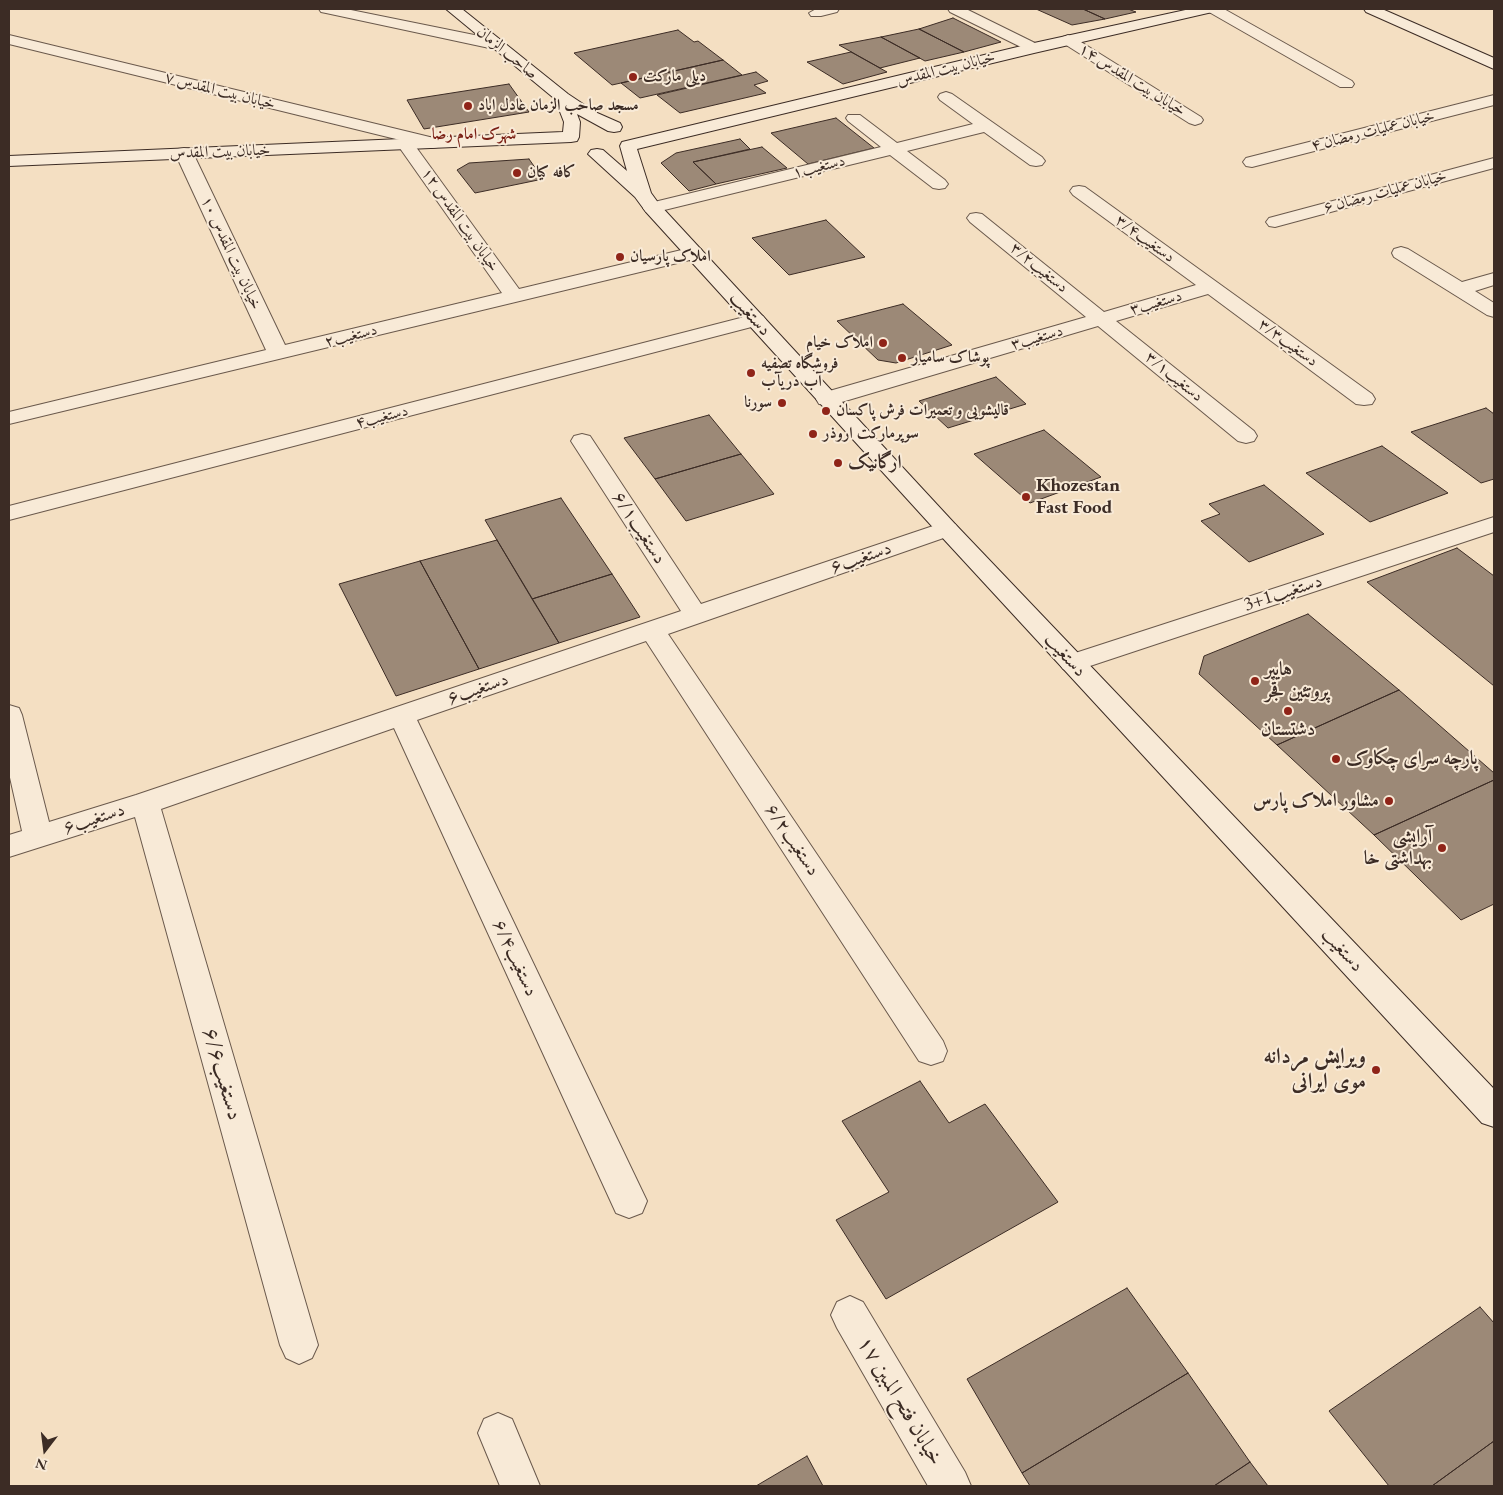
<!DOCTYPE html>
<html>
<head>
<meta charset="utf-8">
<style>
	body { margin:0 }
	#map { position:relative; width:1503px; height:1495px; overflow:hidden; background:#f4dfc2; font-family:"EB Garamond",serif }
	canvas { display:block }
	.frame { position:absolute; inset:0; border:10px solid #3c2c25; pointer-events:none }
	.north { position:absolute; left:20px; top:1425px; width:50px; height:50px; -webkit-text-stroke:4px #f8ead7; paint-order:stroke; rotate:195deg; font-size:14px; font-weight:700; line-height:20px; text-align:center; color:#3c2c25 }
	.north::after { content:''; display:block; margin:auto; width:18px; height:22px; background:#3c2c25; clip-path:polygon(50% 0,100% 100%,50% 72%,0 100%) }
</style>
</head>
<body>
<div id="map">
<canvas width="1503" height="1495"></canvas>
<div class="frame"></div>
<div class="north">N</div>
</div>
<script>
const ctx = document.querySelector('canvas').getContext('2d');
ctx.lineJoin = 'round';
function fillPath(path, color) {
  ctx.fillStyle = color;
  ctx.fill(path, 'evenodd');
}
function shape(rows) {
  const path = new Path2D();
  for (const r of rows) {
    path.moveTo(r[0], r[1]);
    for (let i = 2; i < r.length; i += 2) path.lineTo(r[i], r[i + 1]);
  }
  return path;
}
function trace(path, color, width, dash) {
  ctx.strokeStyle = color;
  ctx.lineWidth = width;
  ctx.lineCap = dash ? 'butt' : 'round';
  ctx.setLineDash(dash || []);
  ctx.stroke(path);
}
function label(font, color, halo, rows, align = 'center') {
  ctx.font = font + ' "EB Garamond",Amiri,serif';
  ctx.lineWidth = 4;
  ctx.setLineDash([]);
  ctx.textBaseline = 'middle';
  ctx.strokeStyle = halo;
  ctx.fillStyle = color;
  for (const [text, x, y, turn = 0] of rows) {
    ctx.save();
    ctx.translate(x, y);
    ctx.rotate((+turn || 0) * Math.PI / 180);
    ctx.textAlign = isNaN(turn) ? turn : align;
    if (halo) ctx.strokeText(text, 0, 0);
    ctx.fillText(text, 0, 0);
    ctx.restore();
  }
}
const building = shape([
	[1036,9,1083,9,1105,19,1072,25,1036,9],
	[1083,9,1128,9,1136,12,1105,19,1083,9],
	[953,18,1001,42,964,52,919,29,953,18],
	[919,29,964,52,925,61,881,37,919,29],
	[678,30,694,42,698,41,723,60,612,85,574,53,678,30],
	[881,37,920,58,880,68,839,45,881,37],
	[851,52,887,72,843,84,807,62,851,52],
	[723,60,742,75,640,98,621,83,723,60],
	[756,72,768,81,754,85,766,93,680,113,657,95,756,72],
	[509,84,529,112,424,129,407,100,509,84],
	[836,118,874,148,808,164,771,133,836,118],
	[740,139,750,149,693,162,716,184,689,191,661,163,676,153,740,139],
	[762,147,787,168,716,184,693,162,762,147],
	[529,159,543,179,475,193,457,170,469,163,529,159],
	[826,220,865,257,789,275,752,238,826,220],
	[903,304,952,345,896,363,878,360,837,321,903,304],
	[996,377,1026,404,948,428,919,401,996,377],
	[1486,408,1494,414,1494,479,1481,483,1411,432,1486,408],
	[709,415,741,454,655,479,624,438,709,415],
	[1044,430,1101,477,1030,503,974,454,1044,430],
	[1382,446,1448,493,1370,522,1306,473,1382,446],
	[741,454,774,494,686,521,655,479,741,454],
	[1264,485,1324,534,1249,562,1201,521,1220,514,1209,504,1264,485],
	[561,498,612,574,532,599,485,520,561,498],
	[497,540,559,643,479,669,420,561,497,540],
	[1457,548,1494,576,1494,686,1367,582,1457,548],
	[420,561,479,669,396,696,339,584,420,561],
	[612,574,640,617,559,643,532,599,612,574],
	[1308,614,1399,690,1277,745,1199,674,1204,656,1308,614],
	[1399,690,1494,773,1494,780,1374,835,1277,745,1399,690],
	[1494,780,1494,904,1461,920,1374,835,1494,780],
	[920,1081,949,1123,985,1104,1058,1202,886,1299,836,1220,889,1192,842,1121,920,1081],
	[1127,1288,1188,1373,1022,1473,967,1379,1127,1288],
	[1480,1307,1494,1323,1494,1441,1432,1486,1389,1486,1329,1411,1480,1307],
	[1188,1373,1250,1462,1214,1486,1030,1486,1022,1473,1188,1373],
	[1494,1441,1494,1486,1432,1486,1494,1441],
	[807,1456,823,1486,756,1486,807,1456],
	[1250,1462,1268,1486,1214,1486,1250,1462]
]);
const street = shape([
	[319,9,346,9,494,39,499,41,502,44,499,47,494,49,326,13,321,12,319,9],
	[816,9,839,9,837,12,821,16,811,16,809,13,816,9],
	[948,9,966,9,1039,45,1042,48,1039,51,1029,51,950,12,948,9],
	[1207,9,1224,9,1352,81,1354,84,1352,87,1340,87,1209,12,1207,9],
	[9,35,438,139,440,143,438,147,432,148,413,143,519,289,694,247,701,249,703,253,701,257,694,259,9,424,9,412,266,350,175,153,178,149,184,148,190,149,193,153,285,345,502,293,397,144,400,140,9,44,9,35],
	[1068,35,1073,37,1201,117,1203,120,1201,123,1195,125,1189,123,1063,43,1060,40,1063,37,1068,35],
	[946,92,952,94,1042,157,1045,161,1042,165,1036,166,1030,165,984,132,907,151,945,180,948,184,945,188,939,189,933,188,890,155,652,213,646,212,643,208,646,204,881,147,848,121,846,118,848,115,860,115,897,143,973,124,940,100,938,97,940,94,946,92],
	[1494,95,1494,105,1252,167,1246,166,1243,162,1246,158,1494,95],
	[1494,158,1494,168,1275,227,1269,226,1266,222,1269,218,1494,158],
	[1079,186,1085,187,1372,394,1375,399,1372,404,1364,405,1356,404,1208,294,1116,321,1254,431,1257,436,1254,441,1246,443,1238,441,1098,326,835,404,827,405,819,404,816,399,819,394,1086,317,970,222,967,218,970,214,976,213,982,214,1104,312,1196,285,1073,195,1070,191,1073,187,1079,186],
	[1401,247,1408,249,1462,282,1494,273,1494,285,1475,291,1494,303,1494,317,1487,315,1394,257,1392,253,1394,249,1401,247],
	[756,314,763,316,766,320,763,324,9,520,9,506,756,314],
	[582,434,590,436,701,604,939,524,947,522,955,524,959,529,955,534,668,634,943,1041,947,1051,943,1061,931,1065,919,1061,646,641,417,720,647,1201,642,1213,629,1218,616,1213,394,728,161,809,318,1345,312,1358,299,1364,286,1358,280,1345,135,817,9,857,9,835,22,831,9,773,9,705,19,708,22,715,49,822,136,795,681,611,571,441,574,436,582,434],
	[1494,517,1494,532,1081,669,1072,672,1063,669,1059,663,1063,657,1494,517],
	[850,1296,863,1302,965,1472,971,1486,928,1486,837,1328,831,1315,837,1302,850,1296],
	[498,1413,512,1419,540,1486,500,1486,478,1433,484,1419,498,1413]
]);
const secondary = shape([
	[446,9,462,9,568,94,595,112,620,123,622,127,620,131,614,132,608,131,577,114,580,122,579,137,577,141,571,142,9,166,9,156,563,132,564,122,555,99,446,9],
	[1190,9,1215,9,1213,12,1208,13,1034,53,637,149,651,193,659,204,955,524,1494,1089,1494,1127,1482,1123,939,534,646,212,635,197,588,154,591,150,597,149,603,150,627,171,620,146,622,142,1034,43,1190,9],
	[1364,9,1382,9,1494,58,1494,69,1366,12,1364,9]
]);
const markers = [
	[633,77,5,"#8f2418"],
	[468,106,5,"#8f2418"],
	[517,173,5,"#8f2418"],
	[620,257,5,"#8f2418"],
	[883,343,5,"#8f2418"],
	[902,358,5,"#8f2418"],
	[751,373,5,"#8f2418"],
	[782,403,5,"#8f2418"],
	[826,411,5,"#8f2418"],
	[813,434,5,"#8f2418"],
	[838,463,5,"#8f2418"],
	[1026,497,5,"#8f2418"],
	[1255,681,5,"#8f2418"],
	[1288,711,5,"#8f2418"],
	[1336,759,5,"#8f2418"],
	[1389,801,5,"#8f2418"],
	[1442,848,5,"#8f2418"],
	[1376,1070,5,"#8f2418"]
];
const farStreetnames = [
	["صاحب الزمان",507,53,39],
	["خیابان بیت المقدس",946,69,-14],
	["خیابان بیت المقدس ۱۴",1132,80,32],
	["خیابان بیت المقدس ۷",220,91,14],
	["خیابان عملیات رمضان ۴",1373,131,-14],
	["خیابان بیت المقدس",220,152,-2],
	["دستغیب۱",819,167,-14],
	["خیابان عملیات رمضان ۶",1385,192,-15],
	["خیابان بیت المقدس ۱۲",460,220,55],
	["۳/۴دستغیب",1145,239,36],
	["خیابان بیت المقدس ۱۰",231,253,65],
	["۳/۲دستغیب",1039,268,39],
	["۳دستغیب",1156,303,-16],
	["۲دستغیب",351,336,-14],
	["دستغیب۳",1037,338,-16],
	["۳/۳دستغیب",1288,343,36],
	["۳/۱دستغیب",1174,377,39],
	["دستغیب۴",382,417,-14]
];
const farPoinames = [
	["دیلی مارکت",643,77],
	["مسجد صاحب الزمان عادل اباد",478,106],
	["کافه کیان",527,173],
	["املاک پارسیان",630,257],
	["املاک خیام",873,343,"right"],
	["پوشاک سامیار",912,358],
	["فروشگاه تصفیه",761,364],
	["آب دریآب",761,382],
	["سورنا",772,403,"right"],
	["قالیشویی و تعمیرات فرش پاکسان",836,411],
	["سوپرمارکت اروذر",823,434]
];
const farNeighbourhoodnames = [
	["شهرک امام رضا",474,135]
];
const streetNames = [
	["دستغیب",750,314,48],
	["دستغیب۶/۱",639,528,57],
	["دستغیب۶",861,558,-19],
	["3+1دستغیب",1283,593,-18],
	["دستغیب",1065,655,47],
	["دستغیب۶",478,689,-19],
	["دستغیب۶",94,819,-18],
	["دستغیب۶/۲",792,840,56],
	["دستغیب",1342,950,47],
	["دستغیب۶/۴",515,958,65]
];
const poiNames = [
	["ارگانیک",848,463],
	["Khozestan",1036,486],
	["Fast Food",1036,508],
	["هایپر",1265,670],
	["پروتئین قجر",1265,692],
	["دشتستان",1288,730,"center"],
	["پارچه سرای چکاوک",1346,759],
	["مشاور املاک پارس",1379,801,"right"],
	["آرایشی",1432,837,"right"],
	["بهداشتی خا",1432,859,"right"]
];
const nearPoinames = [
	["ویرایش مردانه",1366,1057],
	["موی ایرانی",1366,1082]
];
const nearStreetnames = [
	["دستغیب۶/۶",222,1074,74],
	["خیابان فتح المبین ۱۷",900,1401,59]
];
fillPath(building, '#9c8977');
trace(building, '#3c2c25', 1);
trace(street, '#6a594c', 2);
trace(secondary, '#3c2c25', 2);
fillPath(street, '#f8ead7');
fillPath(secondary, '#f8ead7');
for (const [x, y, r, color] of markers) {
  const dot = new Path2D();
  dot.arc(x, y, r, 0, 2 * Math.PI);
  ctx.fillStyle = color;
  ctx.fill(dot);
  trace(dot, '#f8ead7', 2);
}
label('16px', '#3c2c25', '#f8ead7', farStreetnames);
label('bold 16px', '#3c2c25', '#f8ead7', farPoinames, 'left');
label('bold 16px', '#7a1f14', '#f8ead7', farNeighbourhoodnames);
label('19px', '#3c2c25', '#f8ead7', streetNames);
label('bold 19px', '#3c2c25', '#f8ead7', poiNames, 'left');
label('bold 22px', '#3c2c25', '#f8ead7', nearPoinames, 'right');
label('22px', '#3c2c25', '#f8ead7', nearStreetnames);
</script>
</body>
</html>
